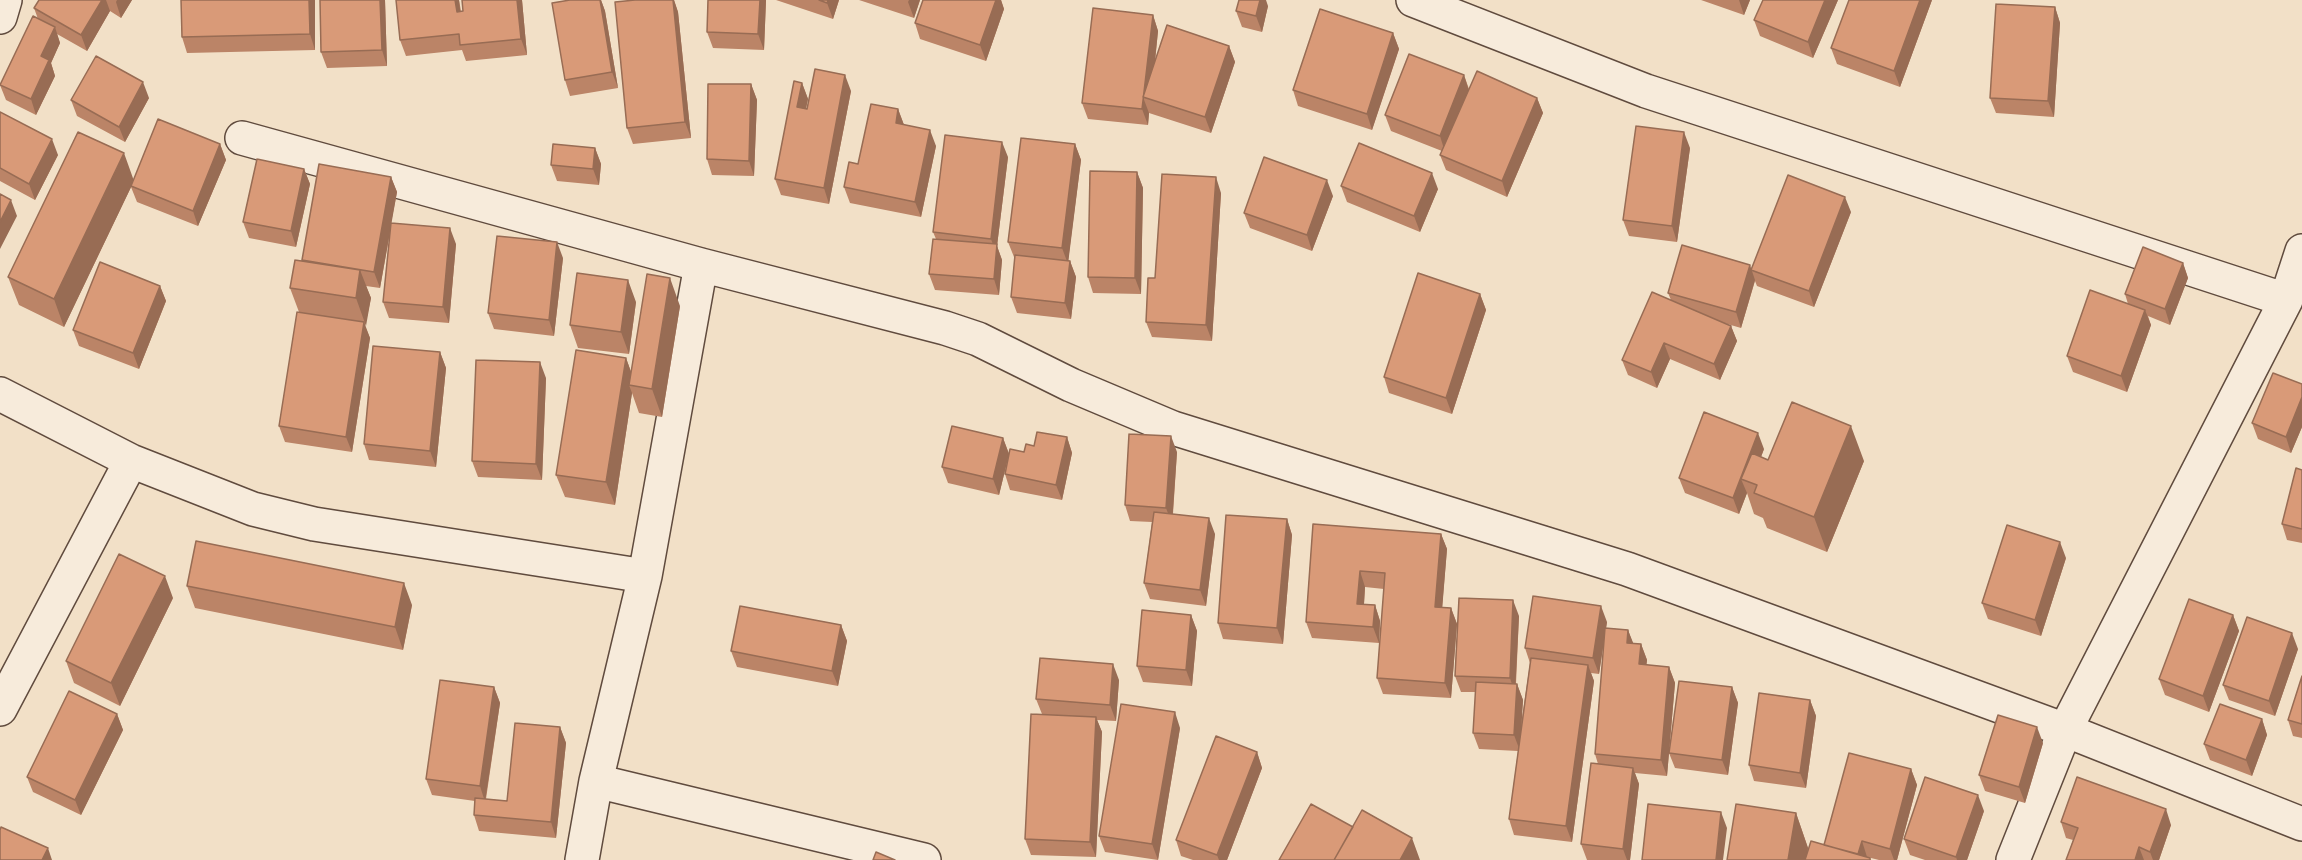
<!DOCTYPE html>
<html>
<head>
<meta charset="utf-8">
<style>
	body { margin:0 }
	canvas { display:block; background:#f2e0c7 }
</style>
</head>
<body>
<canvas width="2302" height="860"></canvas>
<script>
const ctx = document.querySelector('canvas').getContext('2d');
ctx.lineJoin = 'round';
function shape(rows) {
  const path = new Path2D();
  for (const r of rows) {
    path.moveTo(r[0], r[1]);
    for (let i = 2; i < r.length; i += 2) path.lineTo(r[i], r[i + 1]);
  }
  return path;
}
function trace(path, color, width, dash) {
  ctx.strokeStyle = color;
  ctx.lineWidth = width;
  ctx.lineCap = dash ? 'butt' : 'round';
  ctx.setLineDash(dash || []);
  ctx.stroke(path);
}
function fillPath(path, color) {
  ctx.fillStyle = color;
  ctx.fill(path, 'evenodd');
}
const minor = shape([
	[1413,0,1646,91,2286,300],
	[0,17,5,0],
	[242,138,701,265,945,328,978,339,1071,385,1173,428,1627,569,2065,730,2302,824],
	[0,394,131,461,253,509,314,524,645,576],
	[0,709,131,461],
	[596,781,924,860],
	[582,860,596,781,645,576,701,265],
	[2013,860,2065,730,2286,300,2302,251]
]);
const wall = shape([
	[39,0,132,0,121,18,110,11,87,51,57,34,60,43,51,63,55,76,36,115,6,100,0,85,38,19,34,8],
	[181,0,315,0,315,50,187,53,182,37],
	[320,0,385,0,387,66,327,68,321,52],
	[396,0,459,0,461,11,463,11,462,0,522,0,527,55,466,61,462,50,406,56,400,40],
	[570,0,601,0,605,11,618,88,570,96,565,80],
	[635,0,674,0,678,12,691,138,633,144,627,128],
	[708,0,766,0,764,50,713,48,707,32],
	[776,0,839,0,833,19],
	[859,0,920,0,914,18],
	[923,0,1001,0,1004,9,986,61,920,39,915,23],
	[1701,0,1750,0,1744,15],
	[1838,0,1813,58,1760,36,1754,20],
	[1932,0,1900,87,1837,64,1831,48],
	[1268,6,1262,32,1242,27,1236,11],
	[2055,7,2060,23,2054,117,1996,113,1990,98],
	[1153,15,1158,31,1155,62,1229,46,1235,62,1211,133,1149,113,1148,125,1088,119,1082,103],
	[1393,33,1399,49,1372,130,1298,106,1293,90],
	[1464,75,1469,89,1537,98,1543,113,1507,197,1446,170,1440,155,1442,151,1391,131,1385,115],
	[802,83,808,99,806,108,851,91,829,204,781,195,775,179],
	[751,84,757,100,754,176,712,175,707,159],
	[149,98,125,142,77,116,71,100],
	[898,109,904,125,936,146,921,217,850,203,844,187,858,164],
	[0,112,58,155,35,200,0,181],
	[220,144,226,160,198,226,137,202,131,187,64,327,19,305,8,277,133,180],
	[1075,144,1081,160,1068,261,1070,261,1076,277,1071,319,1017,313,1011,297,1015,258,1014,257,1008,242],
	[595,148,601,164,599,185,557,181,551,165],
	[1690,148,1677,242,1629,236,1623,220],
	[1008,157,997,246,1002,260,999,295,935,290,929,274,936,239,933,232],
	[304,169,310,184,296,247,249,238,243,222],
	[1137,172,1143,188,1141,294,1093,293,1088,277],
	[391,177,397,192,391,223,456,244,449,323,389,318,383,302,390,233,380,288,366,286,371,298,365,326,370,338,352,452,285,442,279,426,299,312,290,288,302,261,302,260],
	[1341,186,1438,189,1420,232,1347,202],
	[1221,193,1212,341,1152,337,1146,322,1155,278],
	[1333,196,1312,251,1250,228,1244,213],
	[1851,212,1814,307,1757,286,1755,281,1741,328,1724,323,1731,326,1737,341,1720,380,1670,359,1657,388,1628,375,1622,360,1671,300,1668,293,1751,270],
	[563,258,554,336,494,329,488,313],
	[2183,263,2188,278,2170,325,2148,316,2151,325,2127,392,2073,372,2067,356,2128,304,2125,294],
	[160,286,166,301,139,369,79,346,73,330],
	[1480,294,1486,310,1452,414,1389,393,1384,377],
	[636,302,629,354,578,348,570,325],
	[680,306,662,417,639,413,632,393,615,505,565,497,556,475,626,358,631,372],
	[440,352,446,368,436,467,369,460,364,444],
	[546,378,542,480,478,477,472,461],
	[2302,384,2302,427,2291,453,2258,439,2252,423],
	[1067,437,1072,453,1062,500,1010,490,1005,474,1024,452,1034,446],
	[1003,438,1009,454,999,495,948,483,942,467],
	[1764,449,1761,457,1768,460,1864,461,1827,552,1767,528,1763,518,1754,514,1747,493,1739,514,1685,493,1679,478],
	[1177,452,1173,514,1215,534,1206,606,1150,599,1144,583,1152,522,1130,521,1125,505],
	[2302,470,2302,543,2287,540,2282,524],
	[1287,519,1292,535,1283,644,1223,639,1218,623],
	[1313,524,1441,534,1447,549,1442,608,1451,608,1457,624,1451,698,1383,694,1377,678,1384,589,1365,587,1364,604,1375,605,1380,621,1379,643,1312,638,1306,622],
	[2066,558,2041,636,1988,619,1982,603],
	[187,586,412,605,403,650,195,608],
	[173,598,120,706,74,683,66,661],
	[1191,615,1197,631,1192,686,1143,682,1137,666],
	[2233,615,2239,631,2209,712,2165,695,2159,679],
	[1519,616,1516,684,1517,684,1523,700,1521,725,1530,663,1525,648,1607,622,1606,628,1628,630,1633,644,1641,644,1647,660,1646,665,1669,667,1675,683,1667,776,1635,773,1639,784,1630,860,1587,860,1581,844,1598,764,1595,754,1604,640,1599,674,1591,673,1594,681,1572,842,1514,835,1509,819,1518,751,1479,749,1473,733,1476,692,1461,692,1455,676],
	[841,625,847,641,838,686,737,667,731,651],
	[2298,649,2275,716,2229,700,2223,685],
	[2302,676,2302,738,2293,736,2288,720],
	[1119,680,1116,721,1097,720,1102,732,1096,857,1031,855,1025,839,1042,714,1036,699],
	[494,687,500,703,486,799,507,801,560,727,566,743,556,838,479,831,474,815,475,801,432,795,426,779],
	[1732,687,1738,703,1728,775,1675,768,1669,753],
	[1810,700,1816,716,1806,788,1754,781,1749,765],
	[117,714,123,730,81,815,33,792,27,777],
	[2262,719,2267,735,2252,776,2210,760,2204,744],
	[1180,728,1158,860,1105,852,1099,836],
	[2043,743,2025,803,1985,791,1979,775],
	[1257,752,1262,768,1227,860,1193,860,1181,856,1176,840],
	[1911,769,1917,785,1897,860,1879,860,1867,857,1870,858,1871,860,1727,860,1796,813,1808,848,1808,852,1824,845],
	[1984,811,1967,860,1925,860,1910,855,1904,839],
	[2061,822,2171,825,2159,860,2066,860,2073,840,2066,838]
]);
const shadedWall = shape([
	[102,0,106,0,110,11,87,51,81,35],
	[117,0,132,0,121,18,116,2],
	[309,0,315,0,315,50,310,34],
	[380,0,385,0,387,66,382,50],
	[455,0,459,0,462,28,457,12],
	[517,0,522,0,527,55,521,39],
	[600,0,601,0,605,11,618,88,612,72],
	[673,0,674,0,678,12,691,138,685,122],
	[760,0,766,0,764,50,758,34],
	[828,0,839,0,833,19,827,3],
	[909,0,920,0,914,18,908,2],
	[996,0,1001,0,1004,9,986,61,980,45],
	[1260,0,1266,0,1268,6,1262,32,1256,16],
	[1739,0,1750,0,1744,15],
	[1825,0,1838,0,1813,58,1808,42],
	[1920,0,1932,0,1900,87,1894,71],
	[2055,7,2060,23,2054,117,2048,101],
	[1153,15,1158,31,1151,99,1143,97],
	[55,27,60,43,51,63,55,76,36,115,31,99,41,56],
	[1393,33,1399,49,1372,130,1367,114],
	[1229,46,1235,62,1211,133,1205,117],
	[845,75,851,91,829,204,824,188],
	[1464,75,1469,91,1445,152,1440,136],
	[143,82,149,98,125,142,119,127],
	[802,83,808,99,803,123,797,107],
	[751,84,757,100,754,176,749,161],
	[1143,97,1149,113,1148,125,1142,109],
	[1537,98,1543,113,1507,197,1502,181],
	[898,109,904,125,896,123],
	[930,130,936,146,921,217,915,202],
	[1684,132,1690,148,1677,242,1672,226],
	[52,139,58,155,35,200,29,184],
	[1002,142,1008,157,997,246,1002,260,999,295,994,279,996,253,991,239],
	[220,144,226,160,198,226,193,211],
	[1075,144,1081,160,1068,264,1062,248],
	[595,148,601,164,599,185,593,169],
	[124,153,134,181,64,327,54,299],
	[304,169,310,184,296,247,291,231],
	[1137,172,1143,188,1141,294,1135,278],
	[1432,173,1438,189,1420,232,1414,216],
	[391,177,397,192,380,288,374,272],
	[1216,177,1221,193,1212,341,1206,325],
	[1327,180,1333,196,1312,251,1307,235],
	[1845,197,1851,212,1814,307,1809,291],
	[11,200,17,216,0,249,0,222],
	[450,228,456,244,449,323,443,307],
	[557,242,563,258,554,336,549,320],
	[1070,261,1076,277,1071,319,1065,303],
	[2183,263,2188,278,2170,325,2165,309],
	[1750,265,1755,280,1741,328,1736,312],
	[360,270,371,298,366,326,356,298],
	[670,278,680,306,662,417,652,389],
	[628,280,636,302,629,354,621,332],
	[160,286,166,301,139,369,133,353],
	[1480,294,1486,310,1452,414,1446,398],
	[2145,310,2151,325,2127,392,2121,376],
	[364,322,370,338,352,452,346,437],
	[1731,326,1737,341,1720,380,1714,364],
	[1664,343,1670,359,1657,388,1651,372],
	[440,352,446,368,436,467,430,451],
	[626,358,634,380,629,385,632,393,615,505,606,482],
	[540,362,546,378,542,480,536,464],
	[2302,397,2302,427,2291,453,2286,437],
	[1851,426,1864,461,1827,552,1814,517],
	[1758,433,1764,449,1751,483,1741,479,1747,493,1739,514,1733,498],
	[1171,436,1177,452,1172,524,1166,508],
	[1067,437,1072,453,1062,500,1056,485],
	[1003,438,1009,454,999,495,993,479],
	[1209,518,1215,534,1206,606,1200,590],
	[1287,519,1292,535,1283,644,1277,628],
	[1441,534,1447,549,1441,623,1435,607],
	[2060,542,2066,558,2041,636,2035,620],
	[1360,571,1365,587,1363,620,1357,604],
	[165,576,173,598,120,706,111,683],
	[404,583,412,605,403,650,395,627],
	[1513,600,1519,616,1515,694,1510,678],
	[1375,605,1380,621,1379,643,1373,627],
	[1601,606,1607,622,1599,674,1593,658],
	[1451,608,1457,624,1451,698,1445,683],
	[1191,615,1197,631,1192,686,1186,670],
	[2233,615,2239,631,2209,712,2203,696],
	[841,625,847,641,838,686,832,671],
	[1628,630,1634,645,1627,643],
	[2292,633,2298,649,2275,716,2269,701],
	[1641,644,1647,660,1645,680,1639,664],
	[1113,664,1119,680,1116,721,1110,705],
	[1588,665,1594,681,1572,842,1566,826],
	[1669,667,1675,683,1667,776,1661,760],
	[1517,684,1523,700,1520,751,1514,735],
	[494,687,500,703,485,802,480,786],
	[1732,687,1738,703,1728,775,1722,760],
	[1810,700,1816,716,1806,788,1800,773],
	[1175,712,1180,728,1158,860,1152,844],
	[117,714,123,730,81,815,75,800],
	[1096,717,1102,732,1096,857,1090,842],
	[2262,719,2267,735,2252,776,2246,760],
	[560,727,566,743,556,838,551,822],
	[2037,727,2043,743,2025,803,2019,787],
	[1257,752,1262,768,1227,860,1219,860,1217,855],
	[1633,768,1639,784,1630,860,1627,860,1623,849],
	[1911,769,1917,785,1897,860,1894,860,1890,849],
	[1978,795,1984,811,1967,860,1957,860,1956,857],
	[2166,809,2171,825,2159,860,2153,860,2150,852],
	[1721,812,1727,828,1723,860,1716,860],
	[1796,813,1808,848,1806,860,1788,860],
	[1412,838,1420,860,1400,860],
	[1862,841,1867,857,1857,858],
	[2139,847,2144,860,2135,860],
	[48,848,52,860,42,860]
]);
const building = shape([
	[39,0,102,0,81,35,34,8,39,0],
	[181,0,309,0,310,34,182,37,181,0],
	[320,0,380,0,382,50,321,52,320,0],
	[396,0,455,0,457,12,463,11,462,0,517,0,521,39,460,45,459,34,400,40,396,0],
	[570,0,600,0,612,72,565,80,552,3,570,0],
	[635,0,673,0,685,122,627,128,615,2,635,0],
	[708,0,760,0,758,34,707,32,708,0],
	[819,0,828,0,827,3,819,0],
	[923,0,996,0,980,45,915,23,923,0],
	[1239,0,1260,0,1256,16,1236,11,1239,0],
	[1763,0,1825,0,1808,42,1754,20,1763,0],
	[1849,0,1920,0,1894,71,1831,48,1849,0],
	[1996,4,2055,7,2048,101,1990,98,1996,4],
	[1093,8,1153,15,1142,109,1082,103,1093,8],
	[1320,9,1393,33,1367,114,1293,90,1320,9],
	[33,16,55,27,41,56,49,60,31,99,0,85,33,16],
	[1167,25,1229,46,1205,117,1143,97,1167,25],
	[1409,54,1464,75,1440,136,1385,115,1409,54],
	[96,56,143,82,119,127,71,100,96,56],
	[815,69,845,75,824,188,775,179,794,81,802,83,797,107,807,109,815,69],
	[1477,71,1537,98,1502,181,1440,155,1477,71],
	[708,84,751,84,749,161,707,159,708,84],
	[871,104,898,109,896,123,930,130,915,202,844,187,849,162,858,164,871,104],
	[0,112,52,139,29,184,0,168,0,112],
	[158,119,220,144,193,211,131,186,158,119],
	[1636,126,1684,132,1672,226,1623,220,1636,126],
	[78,132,124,153,54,299,8,277,78,132],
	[945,135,1002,142,991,239,933,232,945,135],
	[1021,138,1075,144,1062,248,1008,242,1021,138],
	[1359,143,1432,173,1414,216,1341,186,1359,143],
	[553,144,595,148,593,169,551,165,553,144],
	[1264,157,1327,180,1307,235,1244,213,1264,157],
	[257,159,304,169,291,231,243,222,257,159],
	[319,164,391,177,374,272,302,260,319,164],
	[1090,171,1137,172,1135,278,1088,277,1090,171],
	[1162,174,1216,177,1206,325,1146,322,1148,278,1155,278,1162,174],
	[1788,175,1845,197,1809,291,1751,270,1788,175],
	[0,194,11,200,0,222,0,194],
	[391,223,450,228,443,307,383,302,391,223],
	[497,236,557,242,549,320,488,313,497,236],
	[933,239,997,244,994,279,929,274,933,239],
	[1682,245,1750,265,1736,312,1668,293,1682,245],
	[2143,247,2183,263,2165,309,2125,294,2143,247],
	[1015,255,1070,261,1065,303,1011,297,1015,255],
	[295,260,360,270,356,298,290,288,295,260],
	[100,262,160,286,133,353,73,330,100,262],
	[577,273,628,280,621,332,570,325,577,273],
	[1418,273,1480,294,1446,398,1384,377,1418,273],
	[647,274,670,278,652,389,629,385,647,274],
	[2090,290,2145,310,2121,376,2067,356,2090,290],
	[1652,292,1731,326,1714,364,1664,343,1651,372,1622,360,1652,292],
	[297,312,364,322,346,437,279,426,297,312],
	[373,346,440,352,430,451,364,444,373,346],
	[576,350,626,358,606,482,556,475,576,350],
	[476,360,540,362,536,464,472,461,476,360],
	[2273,373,2302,384,2302,397,2286,437,2252,423,2273,373],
	[1792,402,1851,426,1814,517,1754,493,1757,485,1741,479,1752,453,1768,460,1792,402],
	[1704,412,1758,433,1733,498,1679,478,1704,412],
	[952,426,1003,438,993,479,942,467,952,426],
	[1037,432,1067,437,1056,485,1005,474,1010,449,1024,452,1026,444,1034,446,1037,432],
	[1129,434,1171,436,1166,508,1125,505,1129,434],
	[2296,468,2302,470,2302,529,2282,524,2296,468],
	[1154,512,1209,518,1200,590,1144,583,1154,512],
	[1226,515,1287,519,1277,628,1218,623,1226,515],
	[1313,524,1441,534,1435,607,1451,608,1445,683,1377,678,1385,573,1360,571,1357,604,1375,605,1373,627,1306,622,1313,524],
	[2007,525,2060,542,2035,620,1982,603,2007,525],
	[196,541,404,583,395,627,187,586,196,541],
	[119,554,165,576,111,683,66,661,119,554],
	[1533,596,1601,606,1593,658,1525,648,1533,596],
	[1459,598,1513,600,1510,678,1455,676,1459,598],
	[2189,599,2233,615,2203,696,2159,679,2189,599],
	[740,606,841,625,832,671,731,651,740,606],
	[1142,610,1191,615,1186,670,1137,666,1142,610],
	[2247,617,2292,633,2269,701,2223,685,2247,617],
	[1605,628,1628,630,1627,643,1641,644,1639,664,1669,667,1661,760,1595,754,1605,628],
	[1040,658,1113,664,1110,705,1036,699,1040,658],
	[1531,658,1588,665,1566,826,1509,819,1531,658],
	[2302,676,2302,724,2288,720,2302,676],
	[440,680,494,687,480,786,426,779,440,680],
	[1679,681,1732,687,1722,760,1669,753,1679,681],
	[1476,682,1517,684,1514,735,1473,733,1476,682],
	[69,691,117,714,75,800,27,777,69,691],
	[1759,693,1810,700,1800,773,1749,765,1759,693],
	[1121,704,1175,712,1152,844,1099,836,1121,704],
	[2220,704,2262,719,2246,760,2204,744,2220,704],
	[1031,714,1096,717,1090,842,1025,839,1031,714],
	[1998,715,2037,727,2019,787,1979,775,1998,715],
	[515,723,560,727,551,822,474,815,475,798,507,801,515,723],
	[1216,736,1257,752,1217,855,1176,840,1216,736],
	[1849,753,1911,769,1890,849,1862,841,1858,854,1824,845,1849,753],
	[1591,763,1633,768,1623,849,1581,844,1591,763],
	[1925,777,1978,795,1956,857,1904,839,1925,777],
	[2077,777,2166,809,2150,852,2139,847,2135,860,2066,860,2078,828,2061,822,2077,777],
	[1311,804,1353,827,1334,860,1279,860,1311,804],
	[1648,804,1721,812,1716,860,1642,860,1648,804],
	[1736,804,1796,813,1788,860,1727,860,1736,804],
	[1362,810,1412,838,1400,860,1334,860,1362,810],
	[1,827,48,848,42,860,0,860,0,830,1,827],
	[1811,841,1870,858,1870,860,1805,860,1811,841],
	[876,852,895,860,873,860,876,852]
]);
trace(minor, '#604b3e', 36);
trace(minor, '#f7ebdb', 33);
fillPath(wall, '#bb8467');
fillPath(shadedWall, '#986c54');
fillPath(building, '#d99a78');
trace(building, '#986c54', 1.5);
</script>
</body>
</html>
